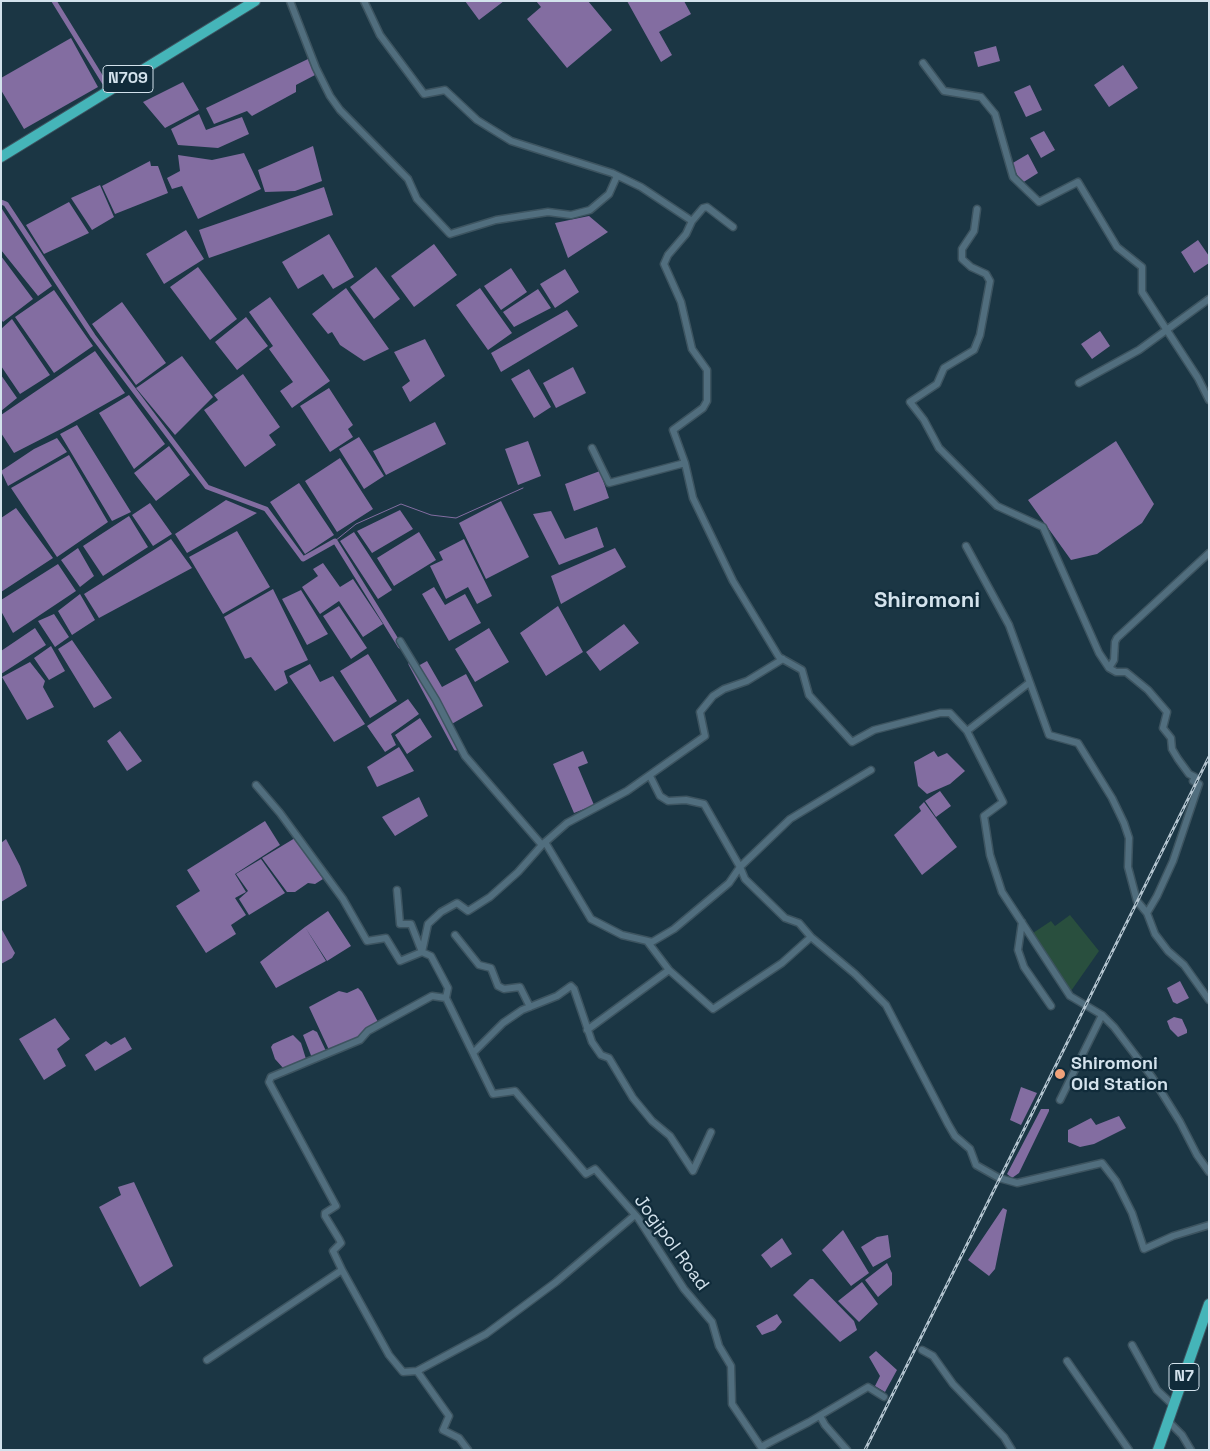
<!DOCTYPE html>
<html>
<head>
<meta charset="utf-8">
<style>
	body { margin:0 }
	#map { position:relative; width:1210px; height:1451px; overflow:hidden; background:#1b3644; font-family:"Space Grotesk",sans-serif }
	canvas { display:block }
	.frame { position:absolute; inset:0; border:2px solid #d3e2ec; pointer-events:none }
</style>
</head>
<body>
<div id="map">
<canvas width="1210" height="1451"></canvas>
<div class="frame"></div>
</div>
<script>
const ctx = document.querySelector('canvas').getContext('2d');
ctx.lineJoin = 'round';
function fillPath(path, color) {
  ctx.fillStyle = color;
  ctx.fill(path, 'evenodd');
}
function shape(rows) {
  const path = new Path2D();
  for (const r of rows) {
    path.moveTo(r[0], r[1]);
    for (let i = 2; i < r.length; i += 2) path.lineTo(r[i], r[i + 1]);
  }
  return path;
}
function trace(path, color, width, dash) {
  ctx.strokeStyle = color;
  ctx.lineWidth = width;
  ctx.lineCap = dash ? 'butt' : 'round';
  ctx.setLineDash(dash || []);
  ctx.stroke(path);
}
function label(font, color, halo, rows, align = 'center') {
  ctx.font = font + ' "Space Grotesk",sans-serif';
  ctx.lineWidth = 4.5;
  ctx.setLineDash([]);
  ctx.textBaseline = 'middle';
  ctx.strokeStyle = halo;
  ctx.fillStyle = color;
  for (const [text, x, y, turn = 0] of rows) {
    ctx.save();
    ctx.translate(x, y);
    ctx.rotate((+turn || 0) * Math.PI / 180);
    ctx.textAlign = isNaN(turn) ? turn : align;
    if (halo) ctx.strokeText(text, 0, 0);
    ctx.fillText(text, 0, 0);
    ctx.restore();
  }
}
const green = shape([
	[1070,915,1099,951,1071,991,1033,933,1051,921,1055,926]
]);
const water = shape([
	[465,1,504,1,479,20],
	[536,1,588,1,612,30,567,68,527,19,541,7],
	[627,1,684,1,691,14,659,32,672,55,661,62],
	[71,38,98,87,24,129,1,90,1,78],
	[996,46,1000,61,978,67,974,52],
	[308,59,315,75,296,85,296,92,252,116,247,111,214,124,206,108],
	[1123,65,1138,88,1109,107,1094,85],
	[183,82,199,110,165,128,143,102],
	[1030,85,1042,110,1026,117,1014,92],
	[199,114,206,130,242,117,249,134,218,148,178,145,171,129],
	[1044,131,1055,150,1041,158,1030,138],
	[313,146,322,181,295,191,265,192,258,170],
	[244,153,261,189,198,219,182,186,172,189,167,178,180,171,178,155,212,160],
	[1028,154,1038,173,1022,183,1011,164],
	[150,161,151,166,158,166,168,193,115,214,102,186],
	[100,185,114,217,92,230,71,198],
	[324,187,333,215,209,258,199,230],
	[69,202,89,233,44,254,26,225],
	[2,209,52,286,38,296,1,250],
	[589,216,608,232,568,258,555,223],
	[186,230,204,259,164,284,146,254],
	[329,234,354,277,333,289,323,274,298,289,282,262],
	[1198,240,1209,256,1209,263,1194,273,1181,252],
	[434,244,457,275,414,307,391,276],
	[1,256,33,299,3,322,1,319],
	[198,267,237,319,210,340,170,287],
	[376,267,400,299,374,319,350,287],
	[511,268,527,292,501,310,484,286],
	[565,269,579,292,555,308,540,284],
	[346,288,389,349,364,361,340,345,332,332,328,334,312,314],
	[480,288,512,333,488,350,456,305],
	[538,289,551,308,514,327,503,312],
	[54,290,93,346,54,373,15,317],
	[270,297,330,381,292,408,280,391,293,382,269,349,273,346,249,312],
	[122,302,166,363,136,385,92,324],
	[567,310,578,326,501,372,491,353],
	[246,317,268,346,237,370,215,342],
	[12,319,50,375,20,394,1,366,1,329],
	[1100,331,1110,346,1092,359,1081,344],
	[425,339,445,376,410,402,402,387,410,381,394,352],
	[95,351,125,393,63,428,14,453,1,433,1,415],
	[182,356,213,397,175,435,136,388],
	[573,367,586,393,556,408,543,383],
	[529,369,551,407,534,418,511,379],
	[243,374,280,427,269,435,276,445,245,467,204,410,218,400,214,395],
	[1,375,17,398,1,411],
	[329,388,353,425,348,429,353,437,330,452,300,406],
	[129,395,165,444,134,469,99,413],
	[435,422,446,444,386,475,373,451],
	[77,425,131,512,112,521,60,434],
	[359,437,384,476,364,489,339,449],
	[57,438,67,452,8,486,1,471,34,449],
	[528,441,541,476,518,485,505,449],
	[1116,441,1154,504,1142,523,1097,554,1071,560,1028,500],
	[169,446,190,475,156,501,134,473],
	[69,455,108,522,57,557,11,488],
	[340,458,373,509,337,532,305,481],
	[600,471,609,498,574,511,565,484],
	[299,483,334,535,305,554,270,502],
	[226,500,257,513,187,553,175,534],
	[501,501,529,557,486,579,459,523],
	[150,503,172,534,153,546,132,515],
	[16,508,53,558,1,592,1,518],
	[400,510,413,529,372,553,357,531],
	[551,511,565,539,597,527,604,547,559,565,533,514],
	[129,516,148,547,103,576,83,546],
	[237,531,270,587,223,614,189,557],
	[354,532,392,590,378,599,340,541],
	[419,532,436,560,394,586,377,558],
	[171,539,192,568,99,618,84,594],
	[464,539,492,596,477,604,468,587,446,599,430,566,443,560,439,552],
	[78,548,94,576,80,587,61,560],
	[615,548,626,567,561,604,551,576],
	[323,563,340,587,353,579,383,624,363,637,339,601,320,614,302,587,318,576,313,569],
	[58,564,76,591,13,633,1,611,1,600],
	[434,587,445,605,465,594,481,623,449,641,422,594],
	[273,589,308,660,284,671,288,683,275,691,251,657,245,659,224,617],
	[301,590,328,634,307,645,282,599],
	[80,594,95,620,72,635,58,611],
	[339,606,367,648,351,659,323,616],
	[558,606,583,652,546,676,520,633],
	[54,614,69,637,55,647,38,621],
	[624,624,639,643,600,671,586,652],
	[35,628,46,645,1,674,1,651],
	[489,628,509,662,475,682,455,649],
	[72,640,112,698,94,708,58,649],
	[51,646,65,671,49,680,34,658],
	[368,654,397,701,370,718,340,671],
	[427,661,442,687,466,674,483,706,450,725,418,666],
	[30,662,45,681,43,687,54,707,27,720,2,677],
	[310,664,320,682,333,676,365,724,334,742,289,676],
	[408,699,419,714,391,734,396,745,385,752,367,726],
	[420,718,432,737,407,754,395,735],
	[120,731,142,761,127,771,107,741],
	[399,747,414,771,377,787,367,767],
	[583,751,588,763,578,767,594,805,574,813,553,764],
	[934,751,938,757,947,753,965,771,950,784,927,794,918,786,914,762],
	[940,791,951,806,936,817,925,801],
	[419,797,428,816,395,836,382,817],
	[924,802,957,847,922,875,894,835,921,811,919,807],
	[265,821,280,845,235,874,246,892,235,898,246,915,231,925,236,934,206,953,176,906,200,891,187,870],
	[295,838,323,879,315,884,308,883,295,892,287,892,262,858],
	[6,839,20,866,27,886,1,902,1,843],
	[261,859,285,893,249,915,239,899,248,891,236,874],
	[328,911,351,946,327,961,305,927,326,961,276,988,260,962,305,927],
	[1,928,15,953,12,958,1,964],
	[1180,981,1189,998,1177,1004,1173,1002,1167,988],
	[358,988,362,992,378,1022,357,1040,329,1050,309,1007,339,991,347,993],
	[1174,1017,1182,1019,1187,1030,1187,1033,1178,1037,1170,1029,1167,1021],
	[55,1018,70,1039,57,1049,66,1066,44,1080,19,1039],
	[313,1030,317,1032,326,1051,312,1058,303,1035],
	[293,1035,301,1043,306,1059,284,1069,275,1059,271,1047,273,1044],
	[125,1037,132,1049,95,1071,85,1055,106,1041,111,1045],
	[1021,1087,1037,1093,1021,1125,1010,1120],
	[1041,1109,1049,1109,1049,1111,1019,1173,1012,1178,1007,1174],
	[1119,1116,1126,1128,1094,1144,1080,1147,1068,1142,1068,1130,1091,1118,1096,1125],
	[134,1182,173,1266,140,1287,99,1207,121,1195,118,1187],
	[1003,1208,1007,1210,995,1269,989,1276,968,1260],
	[843,1230,869,1273,851,1286,822,1250],
	[888,1235,891,1257,873,1267,861,1247,877,1237],
	[782,1238,792,1254,771,1268,761,1255],
	[887,1263,892,1273,892,1285,878,1297,865,1280],
	[810,1279,813,1279,854,1321,857,1330,840,1342,793,1295],
	[862,1282,878,1304,859,1322,838,1301],
	[777,1314,782,1322,775,1330,762,1335,756,1326],
	[876,1351,897,1370,885,1392,875,1386,880,1376,869,1357]
]);
const stream = shape([
	[335,541,356,524,401,504,431,515,456,518,523,488]
]);
const canal = shape([
	[54,1,104,82],
	[1,202,6,204,93,336,207,487,266,509,303,559,335,541,400,646],
	[411,664,456,748]
]);
const minor = shape([
	[290,1,316,68,330,96,340,110,408,179,417,199,450,234,496,220,548,212,571,215,590,210,609,194,617,176],
	[364,1,380,35,424,94,445,90,477,120,511,141,612,173,641,187,692,221,703,208,707,207,733,227],
	[923,63,944,91,981,97,995,114,1013,177,1039,202,1078,182,1117,247,1142,267,1142,292,1198,378,1209,400],
	[977,209,974,231,962,249,962,259,971,267,986,274,990,281,980,335,974,350,944,368,937,384,910,402,924,420,939,448,997,506,1043,527,1099,653,1109,668,1116,672,1126,672,1148,690,1167,712,1163,728,1171,738,1172,749,1178,759,1189,774,1195,777,1193,781,1199,784,1173,861,1157,896,1147,913],
	[692,221,686,234,668,255,664,264,681,302,692,349,707,370,707,401,703,408,673,430,685,463,693,498,733,581,779,657,802,670,809,695,852,742,874,730,940,713,950,713,967,731],
	[1079,383,1139,350,1209,299],
	[592,448,609,483,685,463],
	[966,546,1009,625,1049,735,1078,743,1112,798,1124,823,1129,838,1128,867,1137,901,1147,913,1155,934,1168,951,1184,965,1209,1000],
	[400,641,436,700,465,756,542,845],
	[1109,668,1114,660,1115,642,1117,638,1209,553],
	[1029,683,967,731,1003,802,984,816,990,855,1002,892,1070,996,1102,1015,1114,1027,1152,1077,1180,1122,1197,1155,1209,1172],
	[871,770,790,819,740,867,745,879,785,918,799,923,811,937,855,974,886,1005,948,1124,955,1136,970,1149,976,1165,999,1178,1017,1183,1102,1163,1116,1181,1132,1213,1144,1249,1173,1236,1209,1225],
	[256,785,280,813,343,899,367,941,386,938,400,961,422,952,411,924,400,924,397,890],
	[545,842,591,919,622,935,652,942,674,929,729,883,740,867,704,804,686,800,668,801,660,796,650,776],
	[1022,922,1018,950,1024,967,1051,1006],
	[455,935,479,965,491,968,498,986,504,989,520,987,530,1007],
	[669,970,713,1009,782,963,811,937],
	[587,1030,669,970,647,941],
	[473,1053,503,1023,522,1010,557,996,571,986,574,989,592,1042,601,1055,609,1058,633,1098,652,1121,670,1136,693,1171,711,1132],
	[1060,1100,1102,1015],
	[342,1270,389,1355,403,1372,417,1371],
	[1132,1345,1157,1390,1174,1406],
	[922,1350,933,1356,953,1384,1004,1437,1012,1450],
	[207,1360,342,1270,333,1251,341,1243,339,1239,325,1216,325,1213,336,1206,269,1082,271,1077,360,1040,368,1031,432,996,446,998],
	[1067,1361,1129,1450],
	[820,1416,825,1425,847,1450],
	[1168,1421,1182,1435,1191,1450],
	[761,1447,809,1422,868,1387,884,1397],
	[468,1450,459,1438,443,1430,449,1416,417,1371,486,1334,556,1282,635,1215],
	[763,1450,732,1404,731,1366,719,1346,712,1322,684,1289,638,1218,595,1169,586,1174,515,1091,493,1094,446,998,448,988,431,956,422,952,428,924,441,912,457,903,468,911,490,897,518,872,542,845,567,823,627,791,705,736,700,712,713,696,724,689,747,681,783,659]
]);
const highway = shape([
	[1,157,255,1],
	[1158,1450,1209,1304]
]);
const rail = shape([
	[865,1450,1209,757]
]);
const markers = [
	[1060,1074,6,"#f0a27a"]
];
const shields = [
	[128,79,50],
	[1184,1377,30]
];
const shieldNames = [
	["N709",128,79],
	["N7",1184,1377]
];
const poiNames = [
	["Shiromoni",1071,1064],
	["Old Station",1071,1085]
];
const streetNames = [
	["Jogipol Road",671,1243,54]
];
const districtNames = [
	["Shiromoni",927,601]
];
fillPath(green, '#294f3e');
fillPath(water, '#836da1');
trace(stream, '#836da1', 1);
trace(canal, '#836da1', 5);
trace(minor, '#3d5460', 9);
trace(highway, '#3d5460', 12);
trace(minor, '#516e7e', 6);
trace(highway, '#45b5b9', 10);
trace(rail, '#b4c5d0', 3);
trace(rail, '#102b3a', 1, [4]);
for (const [x, y, r, color] of markers) {
  const dot = new Path2D();
  dot.arc(x, y, r, 0, 2 * Math.PI);
  ctx.fillStyle = color;
  ctx.fill(dot);
  trace(dot, '#102b3a', 2);
}
for (const [x, y, w] of shields) {
  const box = new Path2D();
  box.roundRect(x - w / 2, y - 13.5, w, 27, 4);
  ctx.fillStyle = '#102b3a';
  ctx.fill(box);
  trace(box, '#d3e2ec', 1);
}
label('bold 16px', '#d3e2ec', null, shieldNames);
label('bold 18px', '#d3e2ec', '#102b3a', poiNames, 'left');
label('18px', '#d3e2ec', '#102b3a', streetNames);
label('bold 22px', '#d3e2ec', '#102b3a', districtNames);
</script>
</body>
</html>
